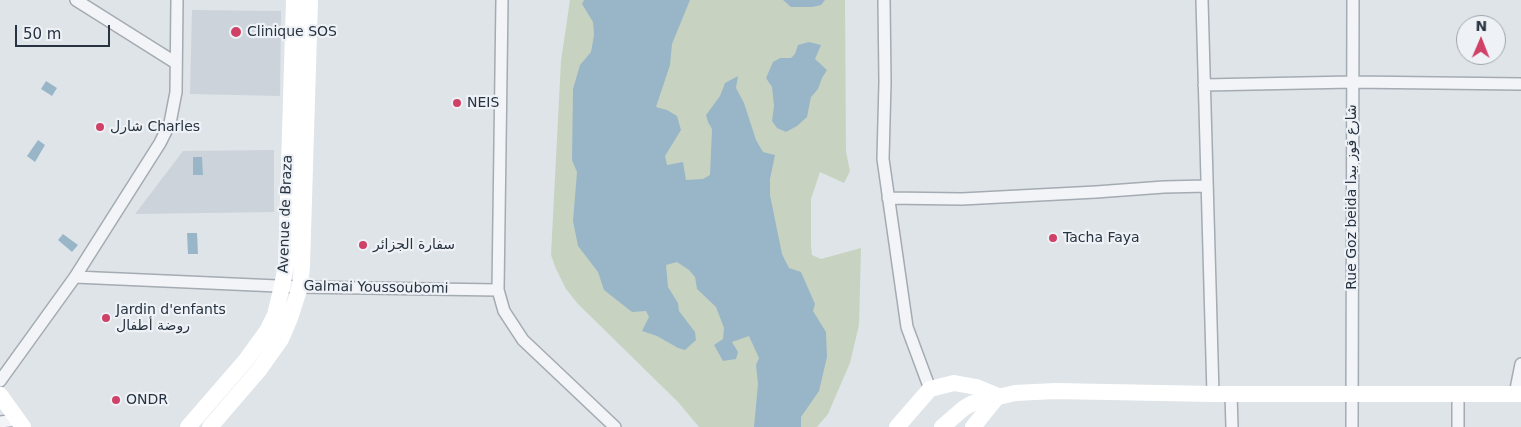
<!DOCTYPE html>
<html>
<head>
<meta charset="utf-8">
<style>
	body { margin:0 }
	#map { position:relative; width:1521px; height:427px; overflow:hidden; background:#dfe4e8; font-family:"DejaVu Sans",sans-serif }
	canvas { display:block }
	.north { position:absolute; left:1456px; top:15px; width:50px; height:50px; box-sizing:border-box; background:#eef2f6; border:1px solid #9ea6ad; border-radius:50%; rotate:1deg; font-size:14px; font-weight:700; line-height:20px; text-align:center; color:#273340 }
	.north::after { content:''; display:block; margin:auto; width:18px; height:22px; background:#d04167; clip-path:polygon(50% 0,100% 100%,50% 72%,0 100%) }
	.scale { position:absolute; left:15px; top:25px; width:95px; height:22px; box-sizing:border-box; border:2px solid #273340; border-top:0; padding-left:6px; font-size:15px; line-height:18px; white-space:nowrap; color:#273340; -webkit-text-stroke:4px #eef2f6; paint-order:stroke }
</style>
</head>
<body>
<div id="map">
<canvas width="1521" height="427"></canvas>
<div class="north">N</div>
<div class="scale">50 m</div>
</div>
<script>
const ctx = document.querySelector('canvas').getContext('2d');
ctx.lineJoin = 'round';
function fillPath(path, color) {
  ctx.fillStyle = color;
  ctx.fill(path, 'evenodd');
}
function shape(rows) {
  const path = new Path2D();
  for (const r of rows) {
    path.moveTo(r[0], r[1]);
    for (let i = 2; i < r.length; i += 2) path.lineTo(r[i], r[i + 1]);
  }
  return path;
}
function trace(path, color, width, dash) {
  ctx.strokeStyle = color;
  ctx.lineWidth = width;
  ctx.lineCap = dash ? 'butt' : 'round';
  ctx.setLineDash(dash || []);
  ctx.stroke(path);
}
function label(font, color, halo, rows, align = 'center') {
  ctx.font = font + ' "DejaVu Sans","Noto Naskh Arabic",sans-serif';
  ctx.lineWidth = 4.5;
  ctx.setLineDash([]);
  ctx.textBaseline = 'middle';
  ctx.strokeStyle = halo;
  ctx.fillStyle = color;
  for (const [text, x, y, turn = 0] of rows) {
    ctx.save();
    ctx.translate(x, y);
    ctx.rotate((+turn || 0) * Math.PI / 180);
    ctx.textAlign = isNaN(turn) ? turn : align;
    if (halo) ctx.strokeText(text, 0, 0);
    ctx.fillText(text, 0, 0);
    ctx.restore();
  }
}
const built = shape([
	[192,10,281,11,280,96,190,94],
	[274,150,274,212,135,214,183,151]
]);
const green = shape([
	[570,0,845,0,846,152,850,171,844,183,820,172,811,199,811,246,812,255,821,259,861,248,859,325,850,363,828,414,817,427,699,427,678,402,578,304,566,289,556,269,551,255,561,61]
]);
const water = shape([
	[584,0,690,0,672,44,670,65,656,107,667,110,677,116,681,130,665,156,667,165,683,162,686,180,703,179,710,175,712,129,708,122,706,115,720,96,725,83,738,76,736,88,744,103,756,140,763,152,775,155,770,179,770,195,782,254,789,268,801,272,815,304,813,311,826,332,827,357,819,391,801,417,801,427,754,427,758,384,756,365,759,358,749,336,732,342,738,352,736,359,723,361,714,345,723,339,724,328,716,307,697,289,695,277,689,270,677,262,666,265,668,287,678,303,679,311,695,332,696,340,685,350,678,348,657,336,642,331,649,317,646,311,632,312,604,290,598,272,578,246,573,221,577,172,572,160,573,89,580,65,591,52,594,35,593,22,582,4],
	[783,0,825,0,821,5,812,7,791,7],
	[809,42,821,45,815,59,827,70,822,78,818,89,811,97,807,117,797,126,786,132,777,128,772,121,774,106,772,87,766,78,773,62,780,58,791,58,795,54,798,45],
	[46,81,57,88,52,96,41,89],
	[38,140,45,145,35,162,27,156],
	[193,157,202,157,203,175,193,175],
	[187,233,197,233,198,254,188,254],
	[63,234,78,245,72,252,58,240]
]);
const street = shape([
	[76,0,176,63],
	[502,0,498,290,504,311,523,340,615,427],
	[884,0,885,82,883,159,907,327,930,389],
	[1202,0,1213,394],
	[1204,85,1352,82,1521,84],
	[888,198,962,199,1096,192,1164,187,1207,186],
	[75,277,300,287,498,290],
	[0,381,75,277,160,143,170,123,176,92,177,0],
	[1231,394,1232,427],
	[1515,394,1521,364],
	[1458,395,1458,427],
	[0,422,17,420],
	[1352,427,1353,0]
]);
const secondary = shape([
	[0,395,23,427],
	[188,427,246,360,267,331,275,315,282,286,286,265,294,0],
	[210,427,259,370,281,339,290,318,300,287,302,266,310,0],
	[897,427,930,389,954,383,976,387,998,396,973,427],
	[942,427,964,408,973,403,1015,393,1055,391,1213,394,1521,394]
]);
const markers = [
	[236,32,6,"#d04167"],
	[457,103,5,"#d04167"],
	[100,127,5,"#d04167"],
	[1053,238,5,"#d04167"],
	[363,245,5,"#d04167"],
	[106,318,5,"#d04167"],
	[116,400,5,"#d04167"]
];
const poiNames = [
	["Clinique SOS",247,32],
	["NEIS",467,103],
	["شارل Charles",110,127],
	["Tacha Faya",1063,238],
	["سفارة الجزائر",373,245],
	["Jardin d'enfants",116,310],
	["روضة أطفال",116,326],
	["ONDR",126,400]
];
const streetNames = [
	["Rue Goz beida شارع قوز بيدا",1352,197,-90],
	["Avenue de Braza",286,214,-88],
	["Galmai Youssoubomi",376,288,1]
];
fillPath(built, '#cdd3da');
fillPath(green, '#c7d3c0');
fillPath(water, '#99b6c9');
trace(street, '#a4abb2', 14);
trace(street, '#f2f4f7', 11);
trace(secondary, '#fff', 16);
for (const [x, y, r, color] of markers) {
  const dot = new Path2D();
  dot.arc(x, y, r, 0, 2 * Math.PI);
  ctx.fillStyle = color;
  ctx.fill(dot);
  trace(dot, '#eef2f6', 2);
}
label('14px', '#273340', '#eef2f6', poiNames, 'left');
label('14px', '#273340', '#eef2f6', streetNames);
</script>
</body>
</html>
